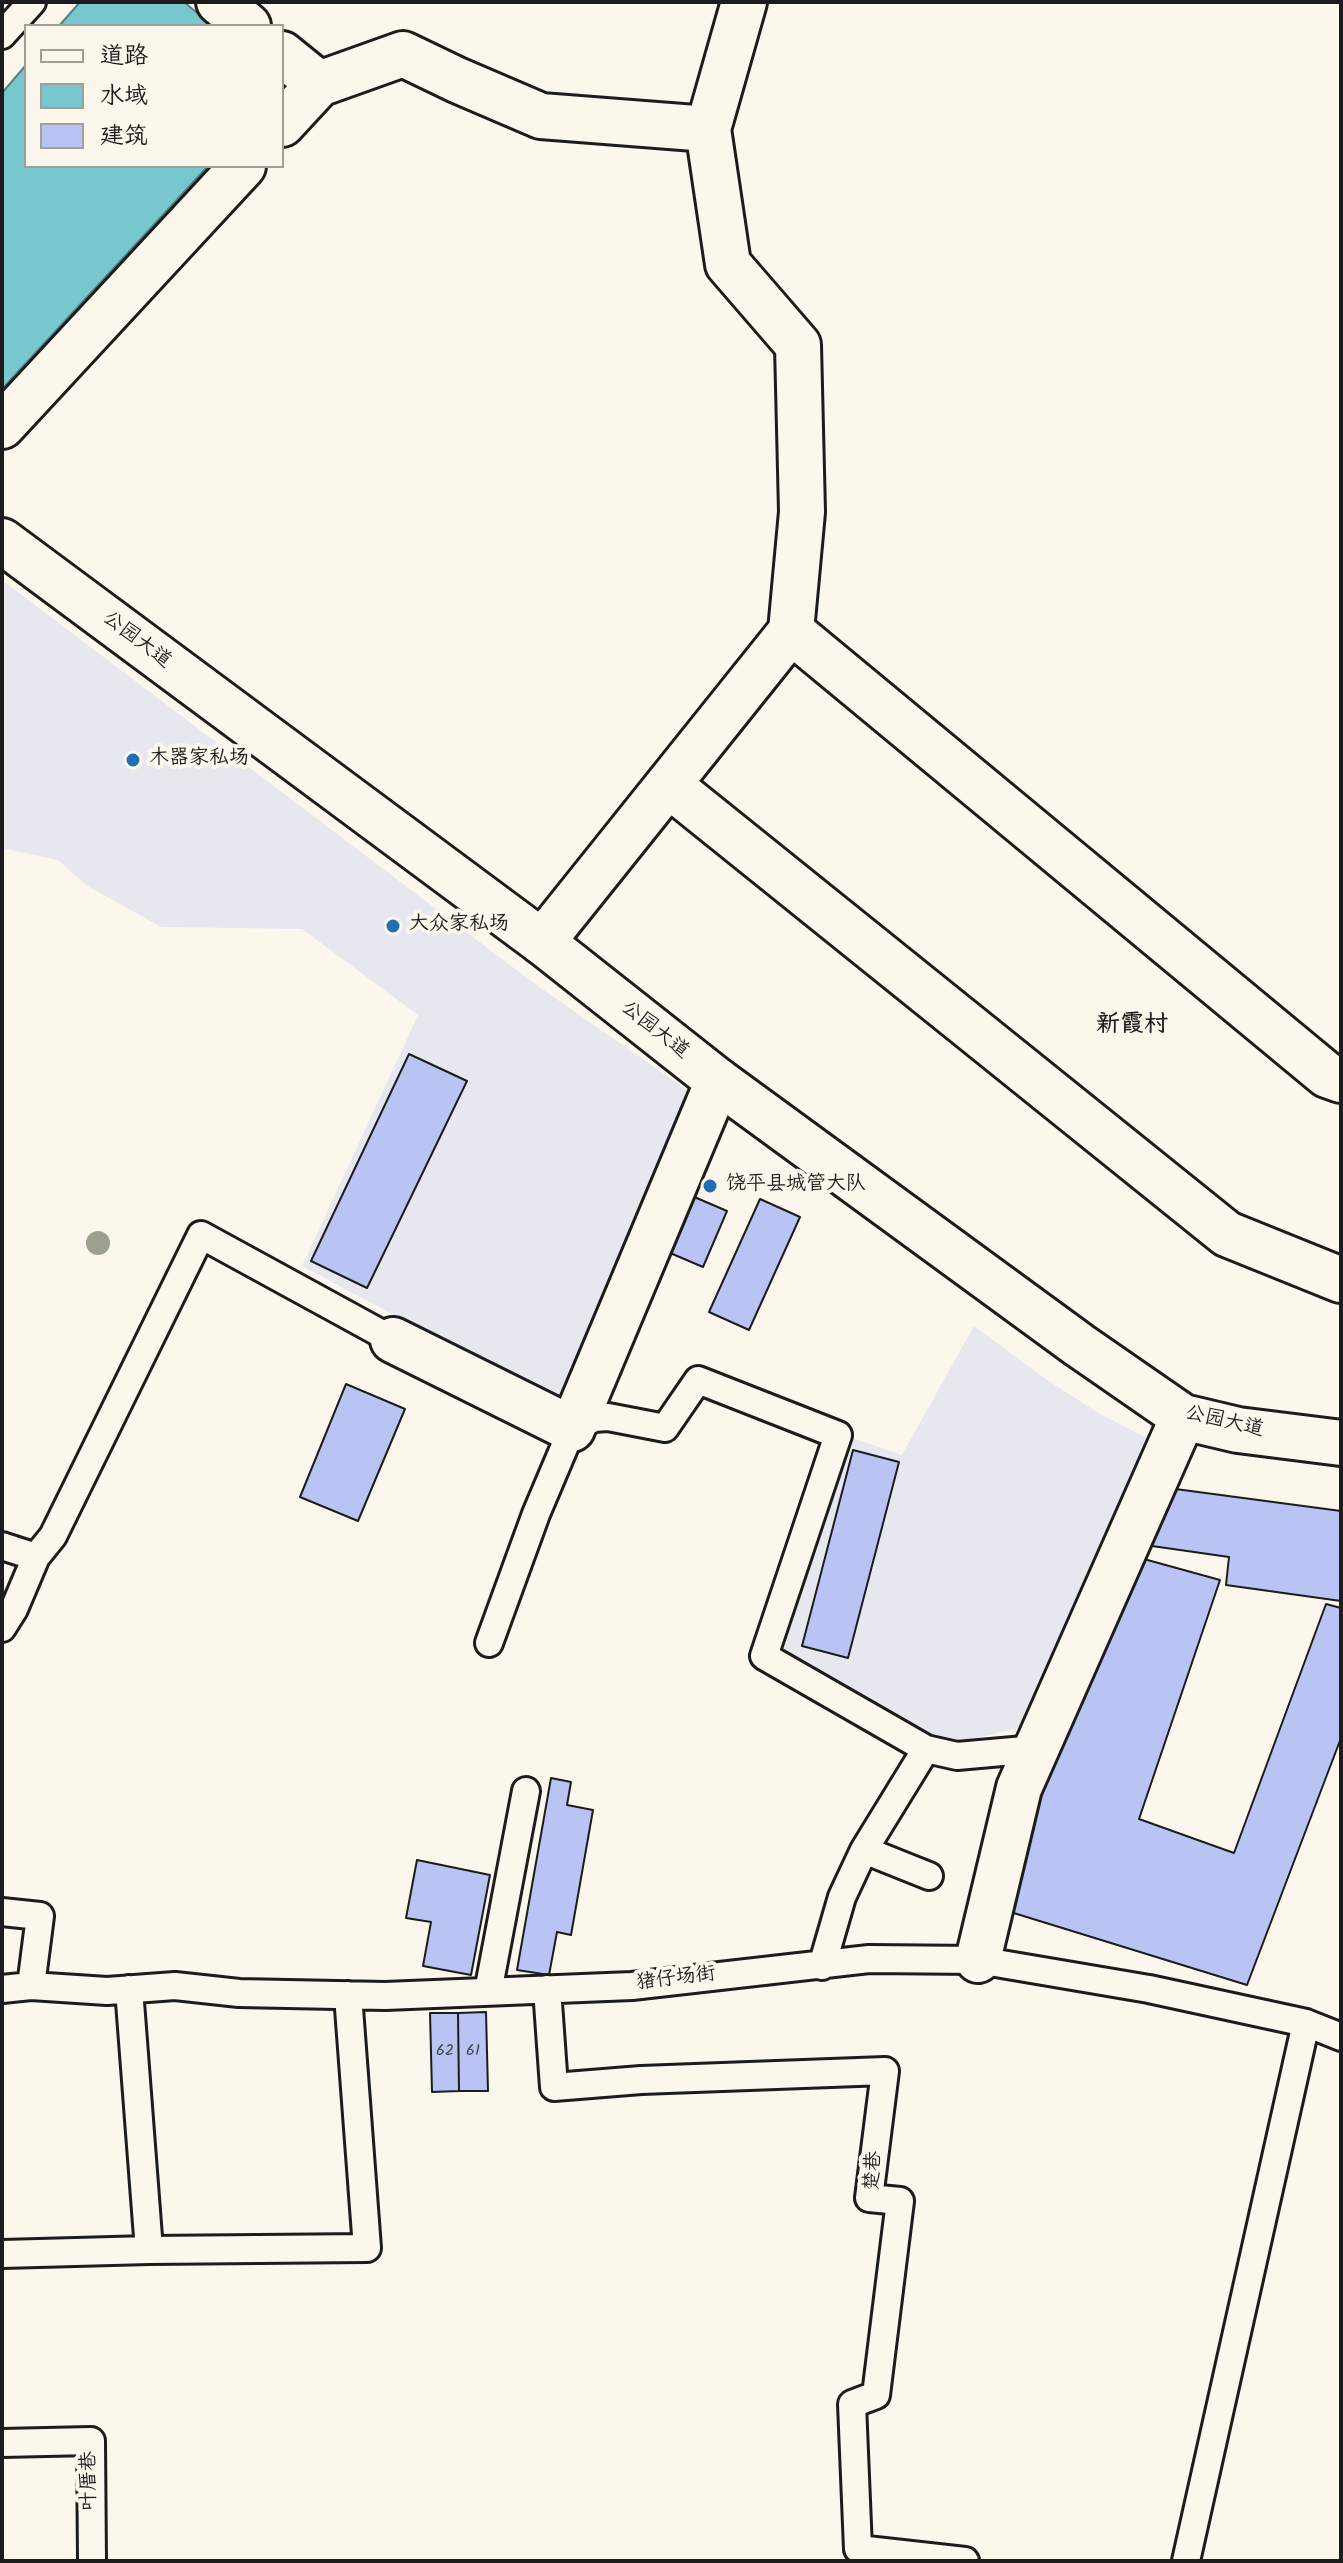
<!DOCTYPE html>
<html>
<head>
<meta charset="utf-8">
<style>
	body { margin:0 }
	#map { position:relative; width:1343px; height:2563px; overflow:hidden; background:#fbf7ec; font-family:Kalam,"LXGW WenKai TC",sans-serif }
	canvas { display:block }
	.frame { position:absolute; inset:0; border:4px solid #1c1c1c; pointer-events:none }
	.legend { position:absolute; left:24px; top:24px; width:260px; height:144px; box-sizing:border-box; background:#fbf7ec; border:2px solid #a29f99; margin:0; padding:10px 14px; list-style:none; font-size:24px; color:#1c1c1c }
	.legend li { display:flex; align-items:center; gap:16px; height:40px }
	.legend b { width:40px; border:2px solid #a29f99 }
</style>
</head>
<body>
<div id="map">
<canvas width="1343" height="2563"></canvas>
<div class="frame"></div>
<ul class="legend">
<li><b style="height:10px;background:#fbf7ec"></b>道路</li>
<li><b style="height:22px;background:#77c8ce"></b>水域</li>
<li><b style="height:22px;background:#b9c4f5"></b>建筑</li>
</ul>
</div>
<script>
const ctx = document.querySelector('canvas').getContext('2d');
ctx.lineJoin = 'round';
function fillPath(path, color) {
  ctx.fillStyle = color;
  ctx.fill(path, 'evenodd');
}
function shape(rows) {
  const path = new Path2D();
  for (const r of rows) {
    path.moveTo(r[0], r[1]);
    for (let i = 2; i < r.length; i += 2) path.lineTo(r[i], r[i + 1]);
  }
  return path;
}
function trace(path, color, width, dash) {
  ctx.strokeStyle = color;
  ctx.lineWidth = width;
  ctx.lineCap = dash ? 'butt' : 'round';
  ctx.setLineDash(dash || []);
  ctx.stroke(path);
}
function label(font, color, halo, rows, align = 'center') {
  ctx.font = font + ' Kalam,"LXGW WenKai TC",sans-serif';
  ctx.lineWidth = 8;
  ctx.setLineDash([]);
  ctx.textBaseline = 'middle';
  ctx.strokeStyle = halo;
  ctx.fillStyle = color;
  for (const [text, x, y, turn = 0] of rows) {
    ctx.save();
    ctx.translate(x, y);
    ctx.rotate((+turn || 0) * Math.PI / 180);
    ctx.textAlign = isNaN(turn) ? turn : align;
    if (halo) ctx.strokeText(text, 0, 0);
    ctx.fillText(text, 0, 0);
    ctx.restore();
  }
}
const built = shape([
	[2,580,535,984,697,1097,565,1406,302,1266,418,1015,302,929,161,927,86,885,58,860,2,848],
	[974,1326,1047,1380,1100,1414,1157,1443,1034,1727,1014,1729,950,1745,777,1650,849,1437,902,1455]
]);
const water = shape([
	[80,2,184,2,213,26,59,26,80,2],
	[26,65,26,166,208,166,2,389,2,93,26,65]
]);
const building = shape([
	[409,1054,467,1081,367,1288,311,1261,409,1054],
	[692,1196,727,1211,703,1267,656,1247,692,1196],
	[760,1199,800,1217,749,1330,709,1312,760,1199],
	[346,1384,405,1409,358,1521,300,1497,346,1384],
	[853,1450,899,1462,848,1658,802,1646,853,1450],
	[1153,1486,1341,1511,1341,1601,1226,1585,1229,1557,1145,1545,1153,1486],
	[1133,1556,1220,1580,1139,1819,1234,1853,1326,1604,1341,1608,1341,1738,1247,1985,1004,1910,1032,1787,1133,1556],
	[551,1778,571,1782,567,1805,593,1810,571,1935,557,1932,549,1975,517,1970,551,1778],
	[417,1860,490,1875,471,1975,423,1966,431,1922,406,1918,417,1860],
	[486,2012,488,2091,459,2091,458,2013,486,2012],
	[430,2013,458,2013,459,2091,432,2092,430,2013]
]);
const lane = shape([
	[2,35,32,2],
	[2,1546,36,1557],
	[2,1628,14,1609,36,1557,53,1536,201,1235,393,1340],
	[489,1643,536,1514,572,1429,594,1418,608,1417,665,1428,698,1380,838,1435,764,1656,926,1749],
	[864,1850,926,1749,957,1756,1036,1749],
	[2,1912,40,1916,31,1986],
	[822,1966,842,1897,864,1850,929,1876],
	[2,1989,31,1986,107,1991,175,1986,239,1993,385,1996,632,1986,869,1959,978,1960,1149,1989,1306,2023,1341,2037],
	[129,1989,149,2250],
	[547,1989,554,2087,641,2080,885,2071,869,2198,900,2201,876,2395,852,2404,858,2549,965,2561],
	[488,1992,526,1791],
	[2,2254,149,2250,367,2248,348,1995],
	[2,2443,91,2441,92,2561],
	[1186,2561,1306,2023]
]);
const street = shape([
	[219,2,248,26],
	[282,54,319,84,282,124],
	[319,84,403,54,457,80,541,116,708,129,744,2],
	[2,426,243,166],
	[791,631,1327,1075,1341,1080],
	[669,785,1227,1234,1341,1280],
	[542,942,791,631,802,512,798,345,728,264,708,129],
	[393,1340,572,1429,718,1081],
	[978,1960,1019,1788,1183,1417]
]);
const secondary = shape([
	[2,541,542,942,718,1081,1079,1345,1183,1417,1238,1430,1341,1443]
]);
const trees = [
	[98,1243]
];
const markers = [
	[133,760,8,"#1f6fb2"],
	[393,926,8,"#1f6fb2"],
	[710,1186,8,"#1f6fb2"]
];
const numberNames = [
	["62",445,2052],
	["61",473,2052]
];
const streetNames = [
	["公园大道",136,641,37],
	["公园大道",654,1031,38],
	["公园大道",1224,1423,13],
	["猪仔场街",676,1980,-7],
	["楚巷",875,2171,-87],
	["叶厝巷",91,2481,-91]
];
const poiNames = [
	["木器家私场",149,760],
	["大众家私场",409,926],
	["饶平县城管大队",726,1186]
];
const quarterNames = [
	["新霞村",1132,1027]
];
fillPath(built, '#e7e8ef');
fillPath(water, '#77c8ce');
trace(water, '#538387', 2);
fillPath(building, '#b9c4f5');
trace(building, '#1c1c1c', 2);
trace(lane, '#1c1c1c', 32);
trace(street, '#1c1c1c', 50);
trace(secondary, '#1c1c1c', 50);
trace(lane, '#fbf7ec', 26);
trace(street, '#fbf7ec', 44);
trace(secondary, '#fbf7ec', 44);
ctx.fillStyle = '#9ea08f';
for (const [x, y] of trees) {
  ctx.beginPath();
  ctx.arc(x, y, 12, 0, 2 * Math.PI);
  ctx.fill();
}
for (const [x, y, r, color] of markers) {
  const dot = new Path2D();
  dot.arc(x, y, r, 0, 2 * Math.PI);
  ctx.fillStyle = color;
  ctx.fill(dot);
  trace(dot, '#fbf7ec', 3);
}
label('16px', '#434652', null, numberNames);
label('20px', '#1c1c1c', '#fbf7ec', streetNames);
label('20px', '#1c1c1c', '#fbf7ec', poiNames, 'left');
label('bold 24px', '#1c1c1c', '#fbf7ec', quarterNames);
</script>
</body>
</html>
